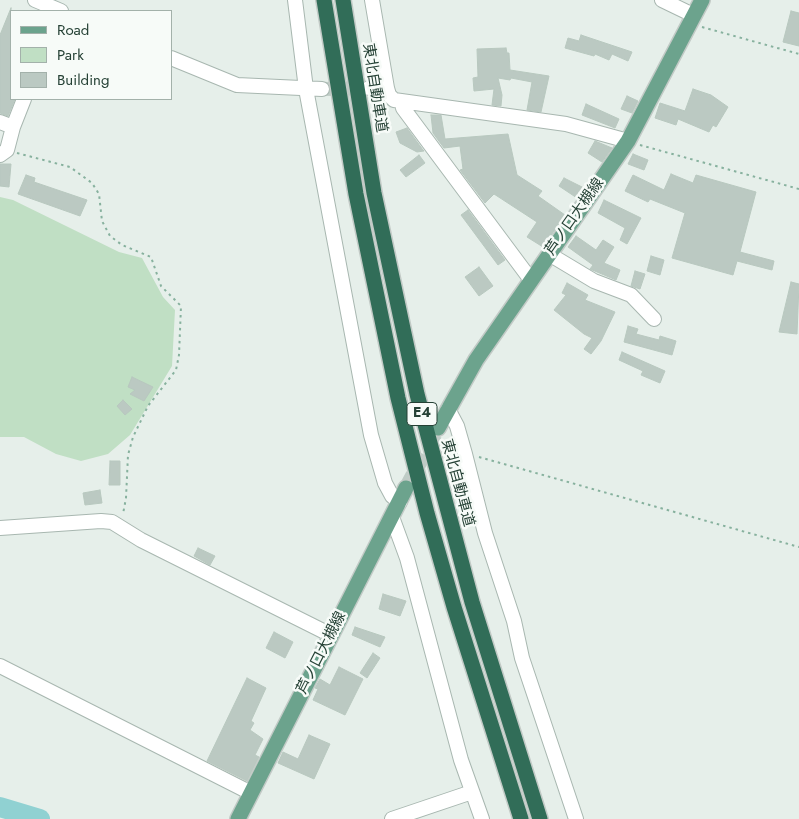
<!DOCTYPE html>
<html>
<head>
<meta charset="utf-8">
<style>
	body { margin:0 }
	#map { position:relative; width:799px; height:819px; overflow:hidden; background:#e6efea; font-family:Jost,sans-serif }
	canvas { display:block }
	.legend { position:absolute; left:10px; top:10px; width:162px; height:90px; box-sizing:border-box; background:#f7fbf8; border:1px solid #a3b1aa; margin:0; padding:6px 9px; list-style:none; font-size:15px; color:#254135 }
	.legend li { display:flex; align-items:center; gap:10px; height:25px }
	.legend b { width:25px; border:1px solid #a3b1aa }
</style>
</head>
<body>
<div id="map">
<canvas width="799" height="819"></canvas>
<ul class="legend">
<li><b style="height:6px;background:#6ca38d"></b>Road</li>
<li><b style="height:14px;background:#c0dfc4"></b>Park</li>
<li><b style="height:14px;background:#bbc9c2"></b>Building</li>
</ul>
</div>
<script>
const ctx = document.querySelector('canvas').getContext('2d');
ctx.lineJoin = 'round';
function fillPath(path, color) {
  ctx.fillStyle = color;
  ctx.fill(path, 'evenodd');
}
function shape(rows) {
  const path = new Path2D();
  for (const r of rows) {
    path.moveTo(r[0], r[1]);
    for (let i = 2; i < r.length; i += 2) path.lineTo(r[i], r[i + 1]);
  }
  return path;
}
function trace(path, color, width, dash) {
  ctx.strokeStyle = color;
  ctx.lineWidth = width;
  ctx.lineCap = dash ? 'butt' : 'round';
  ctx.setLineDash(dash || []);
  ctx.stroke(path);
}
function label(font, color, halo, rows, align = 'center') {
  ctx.font = font + ' Jost,"Noto Sans JP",sans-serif';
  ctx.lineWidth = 5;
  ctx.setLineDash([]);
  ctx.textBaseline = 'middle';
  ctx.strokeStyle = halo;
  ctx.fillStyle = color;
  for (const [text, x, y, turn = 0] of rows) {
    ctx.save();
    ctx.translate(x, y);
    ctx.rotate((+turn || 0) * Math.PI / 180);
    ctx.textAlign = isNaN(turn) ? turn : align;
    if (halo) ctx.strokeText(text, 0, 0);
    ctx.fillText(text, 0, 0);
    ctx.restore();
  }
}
const green = shape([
	[0,197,13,200,119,252,142,258,163,297,175,310,172,366,130,435,108,454,81,461,56,454,24,437,0,437]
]);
const river = shape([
	[0,807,40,819]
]);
const building = shape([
	[11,8,11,99,15,99,8,116,0,113,0,35,11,8],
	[791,11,799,13,799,46,783,42,791,11],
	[581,35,632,52,628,61,612,54,609,60,595,54,594,56,565,48,568,38,579,41,581,35],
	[506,48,507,53,509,53,510,70,549,76,541,112,527,110,532,82,511,78,510,80,498,78,502,95,501,106,492,105,494,89,474,91,473,78,478,77,477,49,506,48],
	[693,89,711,95,728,107,716,127,713,125,709,132,678,119,676,125,655,118,660,103,685,111,693,89],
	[627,96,638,101,632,113,621,109,627,96],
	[586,104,619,119,615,128,582,115,586,104],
	[431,115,441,115,445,139,508,134,517,175,542,191,538,196,565,215,543,247,527,237,537,222,494,194,485,203,460,170,463,169,460,146,444,148,433,133,431,115],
	[407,128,423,150,424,151,417,152,400,143,396,132,407,128],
	[595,141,612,148,602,162,588,153,595,141],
	[633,154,648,160,644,170,628,164,633,154],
	[419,155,425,163,406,177,400,170,419,155],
	[0,164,11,164,9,187,0,186,0,164],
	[671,174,693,183,696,175,756,192,740,252,774,261,772,270,737,261,733,275,672,258,685,213,650,199,648,202,625,191,633,175,664,190,671,174],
	[26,175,35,178,34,182,87,200,80,216,18,194,26,175],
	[564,178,584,188,577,198,559,186,564,178],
	[604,200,641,218,627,244,620,240,625,228,598,213,604,200],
	[468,210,505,260,498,265,461,215,468,210],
	[576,236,596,250,603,240,614,247,604,263,620,270,616,280,590,269,593,265,568,247,576,236],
	[651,256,664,260,660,275,647,271,651,256],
	[479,267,493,286,479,296,465,277,479,267],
	[635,271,645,274,640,289,631,286,635,271],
	[791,282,799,284,797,334,779,332,791,282],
	[567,283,588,295,585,300,615,312,601,341,591,354,584,349,592,338,584,334,554,310,566,295,562,293,567,283],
	[628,326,638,329,636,334,659,340,660,336,676,341,672,355,624,342,628,326],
	[622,352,665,371,660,383,641,375,643,371,619,360,622,352],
	[132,377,153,387,144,401,130,394,135,390,128,387,132,377],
	[123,400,132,409,125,415,117,406,123,400],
	[110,461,120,461,120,485,109,485,110,461],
	[100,490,102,503,85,505,83,493,100,490],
	[198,548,215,556,210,565,194,556,198,548],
	[383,594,406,601,400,616,379,609,383,594],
	[355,627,385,637,380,647,352,635,355,627],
	[274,632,293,642,285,658,266,648,274,632],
	[373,653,380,658,367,678,360,673,373,653],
	[339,667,363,679,345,715,313,700,318,689,315,688,320,679,330,685,339,667],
	[247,678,266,688,251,721,254,723,250,730,263,739,255,755,259,757,247,781,207,761,247,678],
	[309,735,330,744,314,779,278,763,283,752,298,759,309,735]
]);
const minorTunnel = shape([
	[322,89,368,88]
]);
const majorTunnel = shape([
	[406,488,435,434]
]);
const path = shape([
	[702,27,799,54],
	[640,145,799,189],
	[17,153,70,167,92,183,99,194,102,221,110,236,122,245,151,257,161,286,181,306,179,355,176,370,148,406,133,437,128,455,126,498,123,514],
	[479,457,799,547]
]);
const minor = shape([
	[35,0,61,11],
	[295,0,306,89,371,435,385,483,392,496,400,502],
	[372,0,387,88,389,95,394,100,566,124,628,141],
	[662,0,693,15],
	[171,58,237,85,322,89],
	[369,88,387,88],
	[402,102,403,108,531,280],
	[0,122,13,127],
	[0,155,7,150,13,127,24,99],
	[549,254,594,281,631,295,654,319],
	[448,409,457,426,465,454,485,533,514,621,522,658,576,819],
	[392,517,407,558,461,760,482,819],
	[0,528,101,521,112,522,141,540,331,635],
	[0,666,251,793],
	[392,819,472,792]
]);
const major = shape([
	[438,428,476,360,628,141,702,0],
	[238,819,406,488]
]);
const highway = shape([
	[324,0,356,194,398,398,427,513,454,607,521,819],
	[343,0,374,193,417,394,472,602,540,819]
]);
const shields = [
	[422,414,30]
];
const shieldNames = [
	["E4",422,414]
];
const streetNames = [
	["東北自動車道",374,88,81],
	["芦ノ口大槻線",575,217,-55],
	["東北自動車道",457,483,75],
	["芦ノ口大槻線",322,653,-63]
];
fillPath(green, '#c0dfc4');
trace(river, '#90d1d2', 20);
fillPath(building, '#bbc9c2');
trace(building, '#b8c8bf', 1);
trace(minorTunnel, '#bfccc6', 14, [14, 7]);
trace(majorTunnel, '#bfccc6', 15, [15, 8]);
trace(minor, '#a8b7b0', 16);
trace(major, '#c2cac6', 18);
trace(highway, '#c2cac6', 18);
trace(path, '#87b19e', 2, [2.5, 4]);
trace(minor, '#fff', 14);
trace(major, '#6ca38d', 15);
trace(highway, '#316d58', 15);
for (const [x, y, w] of shields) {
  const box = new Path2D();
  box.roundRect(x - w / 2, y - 11.5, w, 23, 4);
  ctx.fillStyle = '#f7fbf8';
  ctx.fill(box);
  trace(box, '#254135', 1);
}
label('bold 14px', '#254135', null, shieldNames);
label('15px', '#254135', '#f7fbf8', streetNames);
</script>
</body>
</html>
